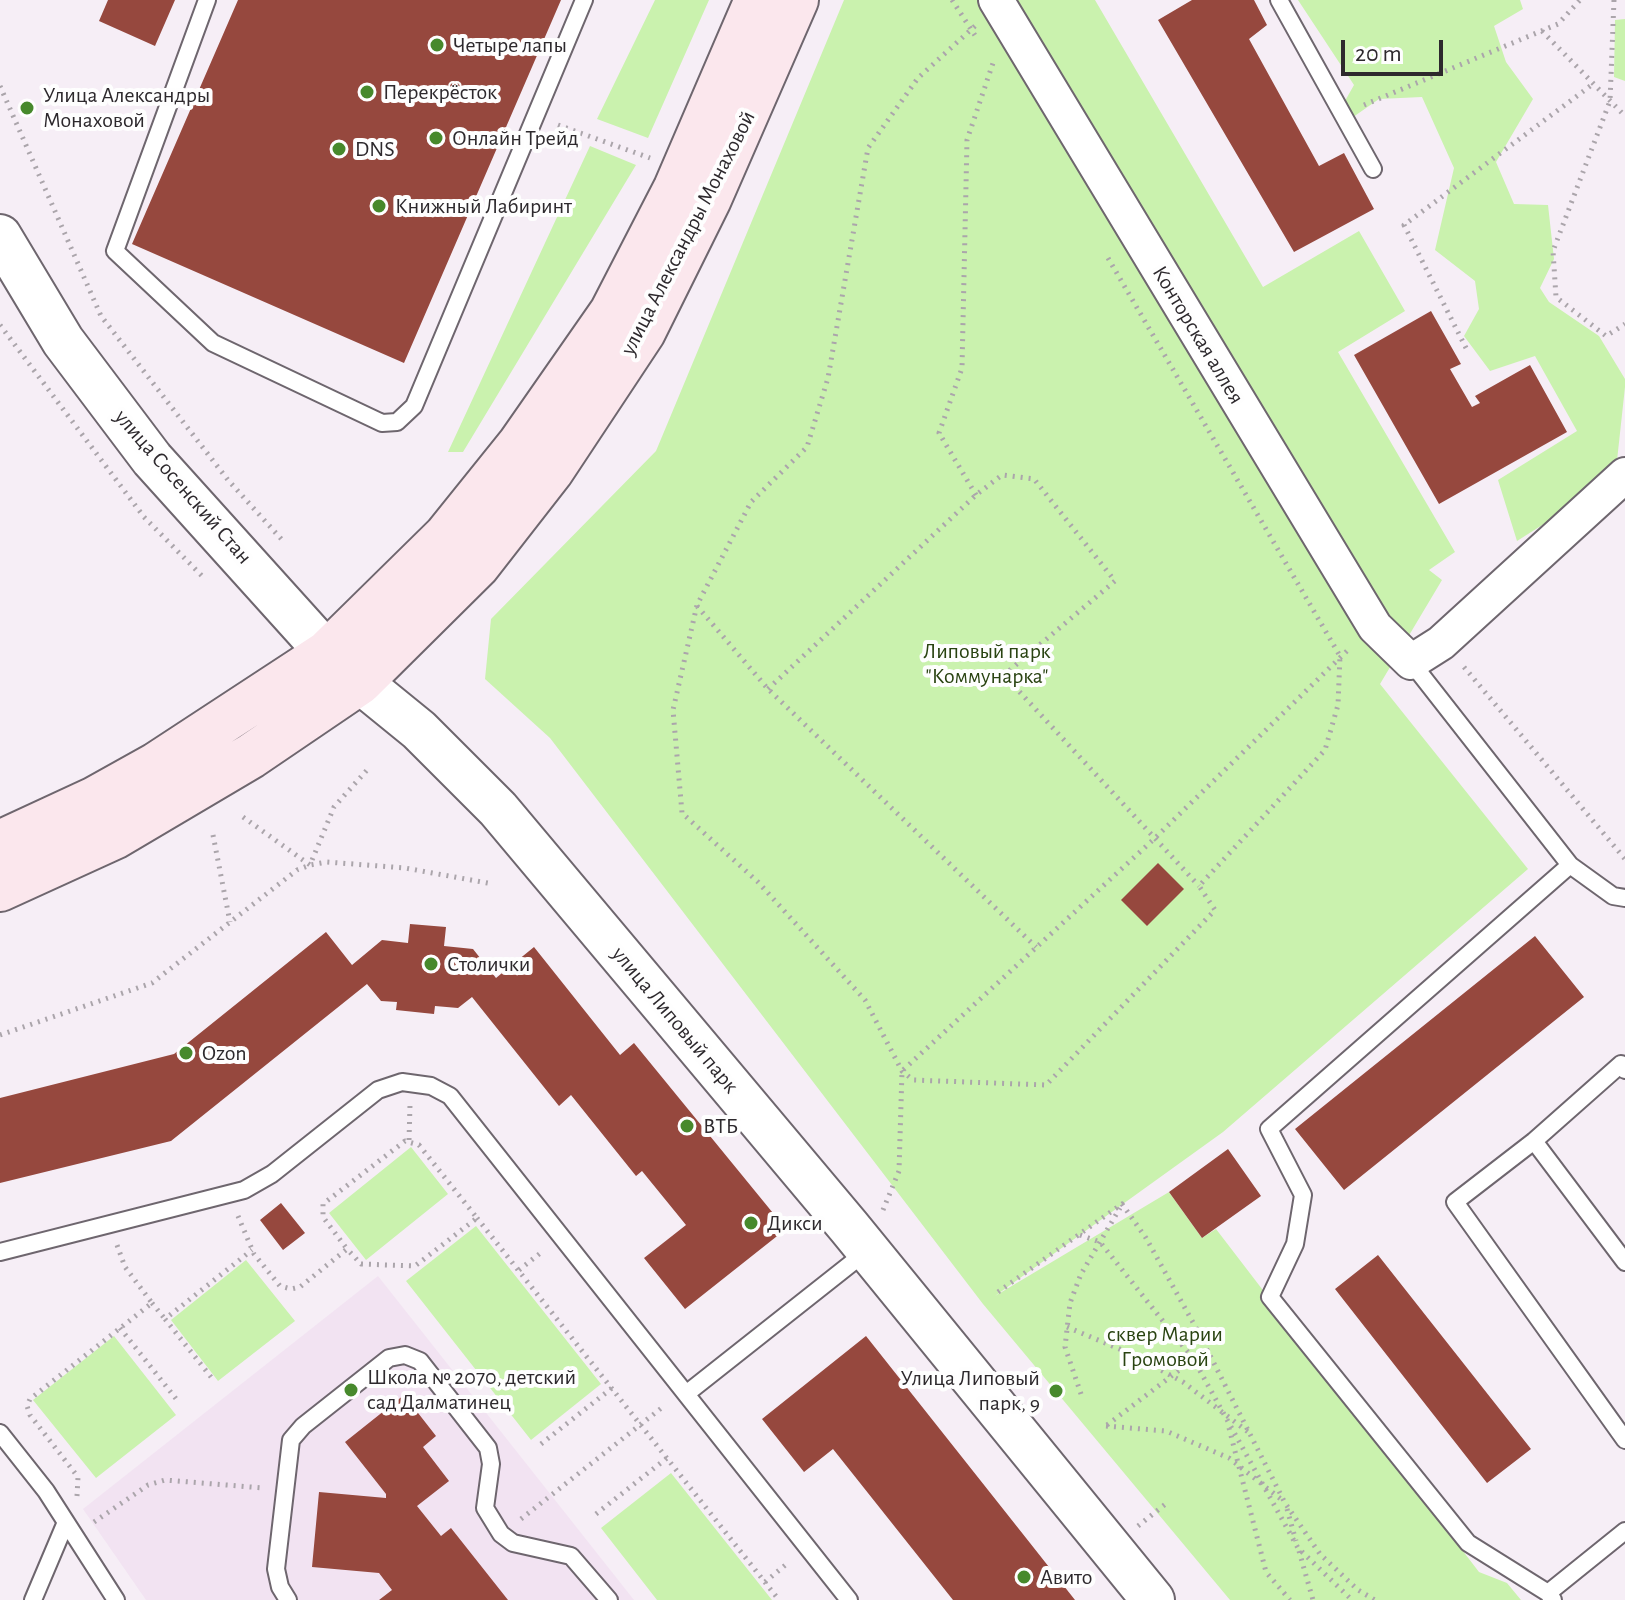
<!DOCTYPE html>
<html>
<head>
<meta charset="utf-8">
<style>
	body { margin:0 }
	#map { position:relative; width:1625px; height:1600px; overflow:hidden; background:#f6eef6; font-family:"Alegreya Sans",sans-serif }
	canvas { display:block }
	.scale { position:absolute; left:1341px; top:40px; width:102px; height:36px; box-sizing:border-box; border:4px solid #2d292d; border-top:0; padding-left:10px; font-size:24px; line-height:28px; white-space:nowrap; color:#2d292d; -webkit-text-stroke:6px #fefefe; paint-order:stroke }
</style>
</head>
<body>
<div id="map">
<canvas width="1625" height="1600"></canvas>
<div class="scale">20 m</div>
</div>
<script>
const ctx = document.querySelector('canvas').getContext('2d');
ctx.lineJoin = 'round';
function fillPath(path, color) {
  ctx.fillStyle = color;
  ctx.fill(path, 'evenodd');
}
function shape(rows) {
  const path = new Path2D();
  for (const r of rows) {
    path.moveTo(r[0], r[1]);
    for (let i = 2; i < r.length; i += 2) path.lineTo(r[i], r[i + 1]);
  }
  return path;
}
function trace(path, color, width, dash) {
  ctx.strokeStyle = color;
  ctx.lineWidth = width;
  ctx.lineCap = dash ? 'butt' : 'round';
  ctx.setLineDash(dash || []);
  ctx.stroke(path);
}
function label(font, color, halo, rows, align = 'center') {
  ctx.font = font + ' "Alegreya Sans",sans-serif';
  ctx.lineWidth = 8;
  ctx.setLineDash([]);
  ctx.textBaseline = 'middle';
  ctx.strokeStyle = halo;
  ctx.fillStyle = color;
  for (const [text, x, y, turn = 0] of rows) {
    ctx.save();
    ctx.translate(x, y);
    ctx.rotate((+turn || 0) * Math.PI / 180);
    ctx.textAlign = isNaN(turn) ? turn : align;
    if (halo) ctx.strokeText(text, 0, 0);
    ctx.fillText(text, 0, 0);
    ctx.restore();
  }
}
const built = shape([
	[378,1276,634,1600,146,1600,83,1509]
]);
const green = shape([
	[655,0,709,0,648,138,597,119],
	[844,0,1095,0,1263,287,1359,231,1405,311,1338,352,1455,552,1429,570,1442,580,1380,684,1528,869,1223,1132,995,1296,1169,1192,1202,1238,1216,1229,1479,1572,1507,1583,1521,1600,1230,1600,983,1304,550,738,485,679,491,619,656,451],
	[1298,0,1520,0,1523,9,1494,26,1506,62,1533,99,1496,162,1514,204,1548,205,1554,259,1540,288,1549,302,1599,336,1625,379,1625,387,1615,479,1517,541,1498,480,1577,431,1535,356,1490,371,1464,336,1479,309,1475,281,1435,250,1454,168,1422,97,1379,99,1346,122,1341,108,1354,85],
	[1625,19,1625,81,1614,77,1615,20],
	[590,146,636,165,463,452,448,452],
	[411,1147,448,1194,366,1260,329,1213],
	[476,1226,601,1384,531,1440,406,1281],
	[246,1260,295,1321,218,1381,171,1320],
	[114,1336,176,1415,96,1478,33,1400],
	[671,1473,772,1600,657,1600,601,1528]
]);
const building = shape([
	[108,0,175,0,155,46,99,21],
	[238,0,561,0,404,363,132,244],
	[1192,0,1254,0,1267,25,1249,39,1319,166,1344,153,1374,209,1294,252,1158,20],
	[1431,311,1461,364,1450,369,1472,407,1480,403,1475,396,1530,365,1567,432,1439,504,1354,355],
	[1158,863,1184,889,1147,926,1121,900],
	[410,924,446,927,444,946,473,949,496,978,534,947,620,1055,634,1043,786,1229,685,1309,644,1258,686,1225,642,1171,636,1176,571,1095,559,1106,472,997,458,1008,435,1006,434,1014,396,1010,397,1002,381,1001,367,984,171,1141,0,1183,0,1098,174,1054,326,932,352,965,382,940,408,943],
	[1535,936,1584,997,1344,1190,1295,1129],
	[1228,1149,1261,1196,1202,1238,1169,1192],
	[281,1203,305,1233,283,1250,260,1220],
	[1378,1255,1531,1449,1487,1483,1335,1289],
	[866,1336,1030,1543,1075,1600,953,1600,833,1449,804,1472,762,1419],
	[404,1395,436,1436,423,1447,449,1481,417,1506,441,1536,451,1528,508,1600,379,1600,392,1590,379,1573,312,1567,319,1492,386,1498,386,1494,345,1442]
]);
const path = shape([
	[952,0,978,40],
	[1614,0,1610,101,1553,251,1556,297,1606,336,1625,324],
	[975,26,918,78,868,148,828,378,807,447,751,502,697,605,673,710,682,813,758,882,865,1000,902,1071,913,1080,1046,1085,1215,910,1199,886,1325,750,1338,705,1340,656,1108,258],
	[1542,31,1625,116],
	[0,86,101,316,228,480,284,542],
	[1364,105,1558,24,1580,0],
	[558,125,650,158],
	[0,325,144,517,205,579],
	[1466,348,1404,225,1593,84],
	[976,495,939,433,962,368,967,140,994,60],
	[697,606,768,689,1036,947],
	[1464,667,1625,859],
	[768,689,976,495,1002,475,1034,479,1115,581,1004,675,1199,886],
	[243,817,310,865,334,807,367,770],
	[213,835,230,922],
	[0,1035,152,983,297,870,310,865,327,862,405,868,493,884],
	[409,1140,410,1105],
	[883,1210,899,1171,902,1071,1154,839,1350,648],
	[238,1216,254,1254,280,1286,291,1289,300,1287,347,1249,361,1264,415,1266,477,1218,419,1145,405,1141,323,1204,323,1217,347,1249],
	[477,1218,779,1600],
	[1080,1235,1100,1242,1194,1360,1298,1548,1352,1600],
	[519,1270,543,1251],
	[998,1292,1122,1204,1146,1238,1195,1326,1285,1503,1320,1554,1358,1590,1375,1600],
	[152,1303,165,1319],
	[1067,1327,1129,1353,1183,1382,1252,1435],
	[120,1328,177,1400],
	[211,1377,165,1319,252,1250],
	[1081,1394,1065,1347,1070,1303,1081,1274,1120,1208],
	[1107,1425,1207,1349],
	[1106,1426,1166,1431,1229,1458,1282,1500],
	[1229,1428,1266,1572,1290,1600],
	[541,1444,612,1388],
	[77,1496,78,1477,30,1415,27,1406,30,1399,152,1303,125,1267,117,1245],
	[1287,1509,1296,1541],
	[596,1514,667,1458],
	[521,1519,664,1406],
	[94,1522,148,1485,165,1480,263,1488],
	[1138,1526,1168,1502],
	[1299,1551,1313,1600],
	[765,1582,789,1562]
]);
const service = shape([
	[207,0,115,251,213,343,382,423,397,422,414,406,584,0],
	[1279,0,1373,169],
	[1411,662,1570,865],
	[1625,1070,1621,1064,1534,1141,1455,1202,1625,1440],
	[1534,1141,1625,1262],
	[0,1252,244,1190,272,1174,378,1090,402,1082,431,1086,450,1096,849,1600],
	[686,1394,867,1251],
	[0,1433,46,1491,116,1600],
	[1548,1593,1625,1531],
	[33,1600,66,1522],
	[288,1600,280,1587,276,1569,291,1440,303,1426,389,1358,405,1355,420,1361,488,1448,491,1464,485,1508,501,1534,513,1543,571,1556,609,1600],
	[1553,1600,1548,1593,1468,1543,1270,1297,1295,1244,1303,1195,1269,1129,1570,865,1613,896,1625,898]
]);
const minor = shape([
	[996,0,1375,627,1411,662,1441,643,1625,475]
]);
const tertiary = shape([
	[0,236,63,341,152,459,327,653],
	[360,682,419,730,498,809,849,1227,1153,1600]
]);
const secondary = shape([
	[0,843,95,799,156,765,327,653,446,536,520,444,612,312,676,188,757,0],
	[0,889,114,837,251,756,360,682,477,566,551,471,643,332,709,199,796,0]
]);
const markers = [
	[437,45,8,"#47892c"],
	[367,92,8,"#47892c"],
	[27,108,8,"#47892c"],
	[436,138,8,"#47892c"],
	[339,149,8,"#47892c"],
	[379,206,8,"#47892c"],
	[431,964,8,"#47892c"],
	[186,1053,8,"#47892c"],
	[687,1126,8,"#47892c"],
	[751,1223,8,"#47892c"],
	[351,1390,8,"#47892c"],
	[1056,1391,8,"#47892c"],
	[1024,1577,8,"#47892c"]
];
const poiNames = [
	["Четыре лапы",453,45],
	["Перекрёсток",383,92],
	["Улица Александры",43,95],
	["Монаховой",43,120],
	["Онлайн Трейд",452,138],
	["DNS",355,149],
	["Книжный Лабиринт",395,206],
	["Столички",447,964],
	["Ozon",202,1053],
	["ВТБ",703,1126],
	["Дикси",767,1223],
	["Школа № 2070, детский",367,1377],
	["сад Далматинец",367,1402],
	["Улица Липовый",1040,1378,"right"],
	["парк, 9",1040,1403,"right"],
	["Авито",1040,1577]
];
const streetNames = [
	["улица Александры Монаховой",688,233,-63],
	["Конторская аллея",1198,335,59],
	["улица Сосенский Стан",183,487,49],
	["улица Липовый парк",675,1020,50]
];
const parkNames = [
	["Липовый парк",987,651],
	["\"Коммунарка\"",987,676],
	["сквер Марии",1165,1334],
	["Громовой",1165,1359]
];
fillPath(built, '#f2e3f2');
fillPath(green, '#caf2ae');
fillPath(building, '#96483e');
trace(service, '#6e666e', 20);
trace(minor, '#6e666e', 38);
trace(tertiary, '#6e666e', 46);
trace(secondary, '#6e666e', 48);
trace(path, '#aba5ab', 5, [2, 6]);
trace(service, '#fff', 16);
trace(minor, '#fff', 34);
trace(tertiary, '#fff', 42);
trace(secondary, '#fbe7ed', 44);
for (const [x, y, r, color] of markers) {
  const dot = new Path2D();
  dot.arc(x, y, r, 0, 2 * Math.PI);
  ctx.fillStyle = color;
  ctx.fill(dot);
  trace(dot, '#fefefe', 3);
}
label('22px', '#2d292d', '#fefefe', poiNames, 'left');
label('22px', '#2d292d', '#fefefe', streetNames);
label('22px', '#294311', '#fefefe', parkNames);
</script>
</body>
</html>
